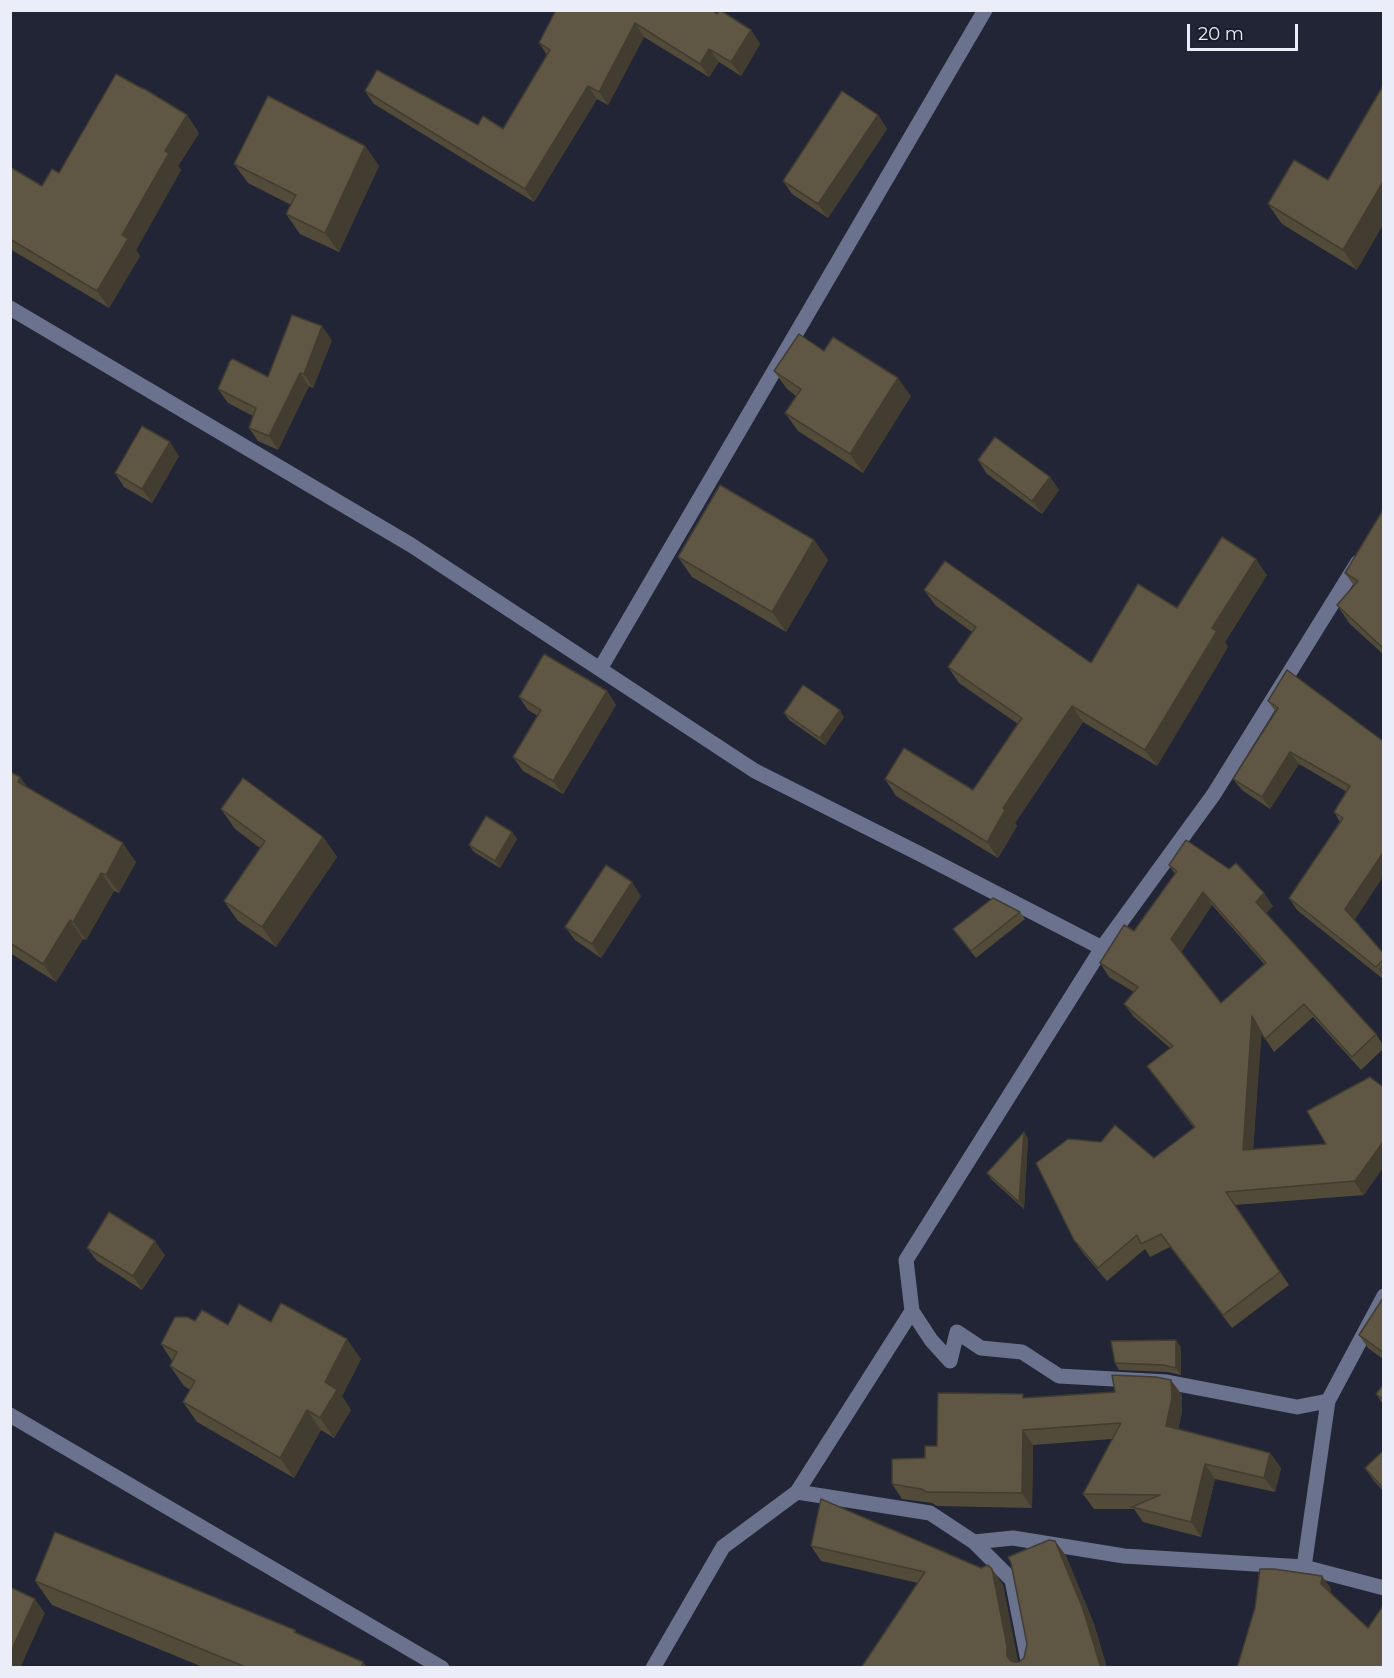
<!DOCTYPE html>
<html>
<head>
<meta charset="utf-8">
<style>
	body { margin:0 }
	#map { position:relative; width:1394px; height:1678px; overflow:hidden; background:#212535; font-family:Montserrat,sans-serif }
	canvas { display:block }
	.frame { position:absolute; inset:0; border:12px solid #ebeef9; pointer-events:none }
	.scale { position:absolute; left:1187px; top:24px; width:111px; height:27px; box-sizing:border-box; border:3px solid #ebeef9; border-top:0; padding-left:8px; font-size:18px; line-height:21px; white-space:nowrap; color:#ebeef9; -webkit-text-stroke:4px #181c2b; paint-order:stroke }
</style>
</head>
<body>
<div id="map">
<canvas width="1394" height="1678"></canvas>
<div class="frame"></div>
<div class="scale">20 m</div>
</div>
<script>
const ctx = document.querySelector('canvas').getContext('2d');
ctx.lineJoin = 'round';
function shape(rows) {
  const path = new Path2D();
  for (const r of rows) {
    path.moveTo(r[0], r[1]);
    for (let i = 2; i < r.length; i += 2) path.lineTo(r[i], r[i + 1]);
  }
  return path;
}
function trace(path, color, width, dash) {
  ctx.strokeStyle = color;
  ctx.lineWidth = width;
  ctx.lineCap = dash ? 'butt' : 'round';
  ctx.setLineDash(dash || []);
  ctx.stroke(path);
}
function fillPath(path, color) {
  ctx.fillStyle = color;
  ctx.fill(path, 'evenodd');
}
const minor = shape([
	[10,308,411,545,755,771,920,854,1102,948],
	[600,669,985,10],
	[912,1311,931,1340,950,1361,957,1332,981,1348,1022,1352,1059,1376,1167,1382,1297,1407,1328,1401],
	[10,1415,442,1668],
	[797,1492,930,1513,974,1542,1013,1538,1124,1556,1304,1567,1328,1401,1384,1296],
	[974,1542,1012,1580,1028,1661,1027,1668],
	[1304,1567,1384,1588],
	[653,1668,723,1547,797,1492,912,1311,906,1260,1102,948,1214,794,1358,562]
]);
const wall = shape([
	[556,10,717,14,751,30,760,44,741,76,719,62,709,77,644,37,608,105,597,99,534,202,374,104,365,91,478,125,503,129,547,55,539,43],
	[187,115,199,133,178,166,181,170,136,250,140,256,109,308,10,249,10,167,42,186,59,173],
	[878,115,887,129,828,218,792,194,783,181],
	[365,146,379,166,339,252,300,234,286,214,291,205,248,183,234,164],
	[1328,180,1357,270,1282,224,1268,204],
	[332,340,313,388,309,386,278,450,258,441,249,428,253,416,228,403,218,389,268,377],
	[824,351,911,396,863,473,798,431,785,413,796,396,787,389,774,371],
	[179,456,152,503,124,487,115,473],
	[978,460,1050,477,1059,490,1042,514,987,474],
	[1383,510,1383,654,1350,624,1337,605,1354,586,1345,573],
	[814,540,828,560,786,632,692,577,678,557],
	[1267,575,1225,642,1228,647,1157,766,1083,722,1015,823,1017,826,998,858,896,796,885,779,973,790,1018,724,959,683,948,667,972,632,936,606,924,590,1091,663,1177,608],
	[607,691,616,705,563,794,523,771,513,757,538,716,528,710,519,697],
	[1268,701,1383,741,1355,920,1383,953,1383,979,1297,910,1289,898,1340,822,1334,812,1347,792,1299,764,1270,809,1242,790,1233,779,1275,711],
	[784,713,844,717,825,745,789,720],
	[10,772,20,777,28,788,136,862,119,893,114,891,86,940,83,939,56,982,10,953],
	[221,809,323,837,337,857,276,947,238,921,224,901,260,848,235,829],
	[512,832,517,839,500,868,474,852,469,845],
	[1169,865,1273,906,1266,913,1376,1034,1383,1045,1383,1049,1361,1070,1313,1017,1274,1052,1261,1032,1253,1150,1326,1144,1307,1111,1364,1195,1235,1205,1289,1285,1232,1328,1170,1247,1150,1257,1145,1249,1107,1281,1083,1253,1074,1240,1154,1158,1194,1128,1147,1066,1170,1048,1134,1017,1124,1004,1134,992,1109,977,1100,963,1134,931,1175,874],
	[1212,905,1264,964,1221,1003,1181,952],
	[641,896,601,958,575,940,565,927],
	[1020,912,1025,919,976,958,958,936],
	[1024,1132,1028,1139,1024,1209,992,1180,987,1173],
	[87,1248,165,1255,142,1290,97,1261],
	[1383,1298,1383,1359,1368,1348,1359,1335],
	[195,1321,228,1325,271,1322,361,1359,342,1396,351,1410,334,1438,321,1430,294,1478,197,1422,183,1402,190,1390,184,1386,170,1366,172,1361,161,1344],
	[1181,1347,1181,1375,1168,1372,1119,1370,1115,1363],
	[1383,1385,1383,1404,1376,1394],
	[1182,1395,1182,1412,1178,1429,1270,1453,1281,1468,1275,1492,1215,1479,1201,1537,1143,1522,1134,1509,1094,1509,1083,1494,1112,1439,1033,1445,1032,1508,937,1506,932,1503,902,1499,892,1484,937,1446,1026,1398],
	[1383,1451,1383,1491,1374,1481,1365,1468],
	[1055,1541,1066,1556,1094,1624,1107,1668,861,1668,918,1583,821,1561,811,1546,992,1569,1003,1585,1018,1662,1024,1658],
	[35,1581,295,1630,298,1634,363,1662,367,1668,205,1668,52,1605]
]);
const shadedWall = shape([
	[635,23,644,37,608,105,599,92],
	[751,30,760,44,741,76,731,62],
	[709,49,719,62,709,77,700,64],
	[588,86,597,99,534,202,525,189],
	[187,115,199,133,178,166,181,170,136,250,140,256,109,308,97,291,122,235,165,151],
	[878,115,887,129,828,218,818,204],
	[365,146,379,166,339,252,325,233],
	[1383,182,1383,225,1357,270,1343,250],
	[322,326,332,340,313,388,304,374],
	[300,373,309,386,278,450,269,436],
	[898,378,911,396,863,473,850,454],
	[170,442,179,456,152,503,142,489],
	[1050,477,1059,490,1042,514,1032,501],
	[814,540,828,560,786,632,772,612],
	[1256,559,1267,575,1225,642,1228,647,1157,766,1145,750,1212,628],
	[607,691,616,705,563,794,553,781],
	[1072,706,1083,722,1015,823,1017,826,998,858,987,842,1003,808],
	[840,710,844,717,825,745,820,738],
	[1290,752,1299,764,1270,809,1262,797],
	[20,777,33,796,18,782],
	[512,832,517,839,500,868,495,861],
	[323,837,337,857,276,947,262,927],
	[123,843,136,862,119,893,106,875],
	[1383,853,1383,877,1354,921,1345,909],
	[101,873,114,891,86,940,73,922],
	[632,882,641,896,601,958,592,944],
	[1203,892,1212,905,1181,953,1171,939],
	[1264,893,1273,906,1265,915,1256,902],
	[70,920,83,939,56,982,43,964],
	[1252,1016,1262,1030,1252,1164,1243,1150],
	[1024,1132,1028,1139,1024,1209,1019,1202],
	[1383,1142,1383,1168,1364,1195,1355,1181],
	[155,1241,165,1255,142,1290,133,1276],
	[347,1339,361,1359,342,1396,351,1410,334,1438,320,1418,325,1382],
	[1176,1340,1181,1347,1181,1375,1176,1368],
	[1171,1380,1182,1395,1182,1412,1176,1441,1166,1426],
	[307,1410,321,1430,294,1478,280,1458],
	[1023,1430,1033,1445,1032,1508,1022,1493],
	[1270,1453,1281,1468,1275,1492,1264,1478],
	[1205,1464,1215,1479,1201,1537,1191,1522],
	[1055,1541,1066,1556,1094,1624,1107,1668,1101,1668],
	[992,1569,1003,1585,1018,1661,1018,1668,1015,1668,1007,1656],
	[1322,1576,1331,1588,1330,1597,1321,1584],
	[35,1599,45,1613,20,1668,10,1668,10,1653],
	[363,1662,367,1668,361,1668]
]);
const building = shape([
	[556,10,712,10,717,14,720,10,751,30,731,62,709,49,700,64,635,23,599,92,588,86,525,189,365,91,377,70,478,125,483,116,503,129,550,50,539,43,556,10],
	[116,74,143,89,143,88,187,115,165,151,169,153,122,235,128,239,97,291,10,239,10,167,42,186,52,169,59,173,116,74],
	[1383,86,1383,182,1343,250,1268,204,1294,160,1328,180,1383,86],
	[842,91,878,115,818,204,783,181,842,91],
	[268,96,365,146,325,233,286,214,296,195,234,164,268,96],
	[292,315,322,326,304,374,300,373,269,436,249,428,256,408,218,389,230,361,233,359,268,377,292,315],
	[799,334,824,351,833,337,898,378,850,454,785,413,801,389,774,371,799,334],
	[142,426,170,442,142,489,115,473,142,426],
	[995,437,1050,477,1032,501,978,460,995,437],
	[720,485,814,540,772,612,678,557,720,485],
	[1383,510,1383,648,1337,605,1358,581,1345,573,1383,510],
	[1222,537,1256,559,1212,628,1217,631,1145,750,1072,706,1003,808,1005,810,987,842,885,779,904,748,973,790,1022,718,948,667,976,627,924,590,945,561,1091,663,1138,584,1177,608,1222,537],
	[544,654,607,691,553,781,513,757,541,710,519,697,544,654],
	[1287,670,1383,741,1383,853,1345,909,1383,953,1383,960,1376,967,1289,898,1343,818,1334,812,1350,786,1290,752,1262,797,1233,779,1278,708,1268,701,1287,670],
	[803,685,840,710,820,738,784,713,803,685],
	[10,772,20,777,18,782,123,843,106,875,101,873,73,922,70,920,43,964,10,943,10,772],
	[243,778,323,837,262,927,224,901,265,841,221,809,243,778],
	[486,816,512,832,495,861,469,845,486,816],
	[1186,840,1229,869,1236,863,1264,893,1256,902,1376,1034,1352,1057,1304,1004,1265,1039,1252,1016,1243,1150,1326,1144,1307,1111,1370,1077,1383,1087,1383,1142,1355,1181,1226,1192,1280,1272,1223,1315,1161,1234,1141,1244,1137,1235,1098,1268,1074,1240,1036,1163,1068,1139,1101,1142,1115,1125,1154,1158,1195,1127,1147,1066,1173,1046,1124,1004,1138,987,1100,963,1124,925,1134,931,1177,871,1169,865,1186,840],
	[1203,892,1266,963,1221,1003,1171,939,1203,892],
	[606,865,632,882,592,944,565,927,606,865],
	[993,898,1020,912,971,951,953,929,993,898],
	[1383,966,1383,973,1380,970,1383,966],
	[1024,1132,1019,1202,987,1173,1024,1132],
	[109,1212,155,1241,133,1276,87,1248,109,1212],
	[1383,1298,1383,1352,1359,1335,1383,1298],
	[281,1303,347,1339,325,1382,337,1390,320,1418,307,1410,280,1458,183,1402,195,1381,170,1366,177,1352,161,1344,175,1317,187,1317,195,1321,202,1310,228,1325,239,1304,271,1322,281,1303],
	[1176,1340,1176,1368,1163,1365,1115,1363,1111,1341,1176,1340],
	[1112,1375,1156,1377,1171,1380,1172,1398,1166,1426,1270,1453,1264,1478,1205,1464,1191,1522,1132,1507,1160,1495,1083,1494,1121,1423,1023,1430,1022,1493,927,1492,921,1489,892,1484,892,1459,925,1458,925,1446,937,1446,938,1393,1023,1394,1023,1398,1115,1392,1112,1375],
	[1383,1385,1383,1399,1376,1394,1383,1385],
	[1383,1451,1383,1488,1365,1468,1383,1451],
	[821,1499,981,1568,988,1565,992,1569,1007,1646,1007,1656,1010,1660,1014,1662,1019,1662,1024,1658,1027,1644,1011,1563,1008,1557,1049,1540,1055,1541,1083,1609,1101,1668,861,1668,925,1572,811,1546,821,1499],
	[55,1532,295,1630,294,1632,363,1662,361,1668,248,1668,35,1581,55,1532],
	[1260,1569,1274,1569,1322,1576,1321,1584,1368,1628,1383,1606,1383,1668,1237,1668,1255,1608,1260,1569],
	[10,1587,35,1599,10,1653,10,1587]
]);
trace(minor, '#6b728d', 15);
fillPath(wall, '#524b3a');
fillPath(shadedWall, '#423d30');
fillPath(building, '#5f5744');
trace(building, '#423d30', 1.5);
</script>
</body>
</html>
